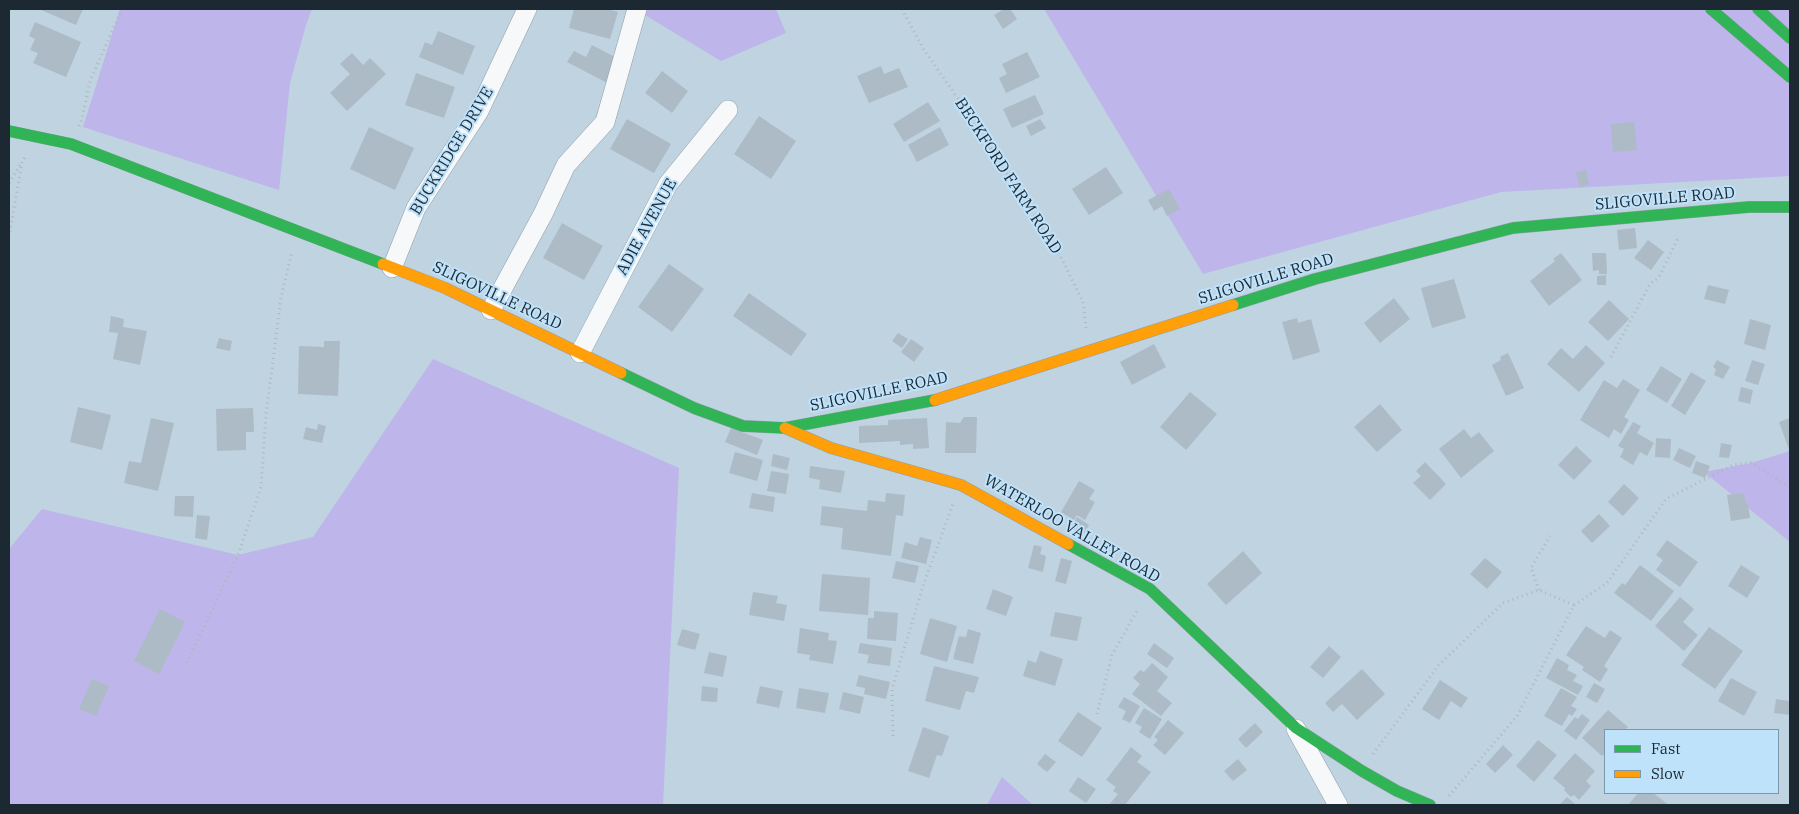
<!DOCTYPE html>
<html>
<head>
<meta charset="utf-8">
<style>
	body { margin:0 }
	#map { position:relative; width:1799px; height:814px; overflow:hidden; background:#c0d3e1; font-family:"IBM Plex Serif",serif }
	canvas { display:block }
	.frame { position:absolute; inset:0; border:10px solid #1c2933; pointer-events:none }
	.legend { position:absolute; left:1604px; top:729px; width:175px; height:65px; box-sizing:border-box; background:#bfe2fb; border:1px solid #7e98ab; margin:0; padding:6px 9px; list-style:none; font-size:15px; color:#1c2933 }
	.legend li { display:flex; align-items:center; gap:10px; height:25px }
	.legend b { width:25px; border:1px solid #7e98ab }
</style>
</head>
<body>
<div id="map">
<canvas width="1799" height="814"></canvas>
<div class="frame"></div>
<ul class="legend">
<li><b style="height:6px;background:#30b455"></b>Fast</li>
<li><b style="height:6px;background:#ff9f0a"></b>Slow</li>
</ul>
</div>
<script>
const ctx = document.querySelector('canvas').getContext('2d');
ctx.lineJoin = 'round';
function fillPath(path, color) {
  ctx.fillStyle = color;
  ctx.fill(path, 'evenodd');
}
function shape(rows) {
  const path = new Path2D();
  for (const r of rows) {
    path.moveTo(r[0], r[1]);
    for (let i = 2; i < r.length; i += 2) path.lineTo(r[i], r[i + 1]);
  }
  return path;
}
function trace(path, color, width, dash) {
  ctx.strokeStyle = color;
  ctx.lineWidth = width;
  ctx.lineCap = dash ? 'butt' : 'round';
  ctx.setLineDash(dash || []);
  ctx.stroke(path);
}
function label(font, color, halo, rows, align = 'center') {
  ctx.font = font + ' "IBM Plex Serif",serif';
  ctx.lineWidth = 4;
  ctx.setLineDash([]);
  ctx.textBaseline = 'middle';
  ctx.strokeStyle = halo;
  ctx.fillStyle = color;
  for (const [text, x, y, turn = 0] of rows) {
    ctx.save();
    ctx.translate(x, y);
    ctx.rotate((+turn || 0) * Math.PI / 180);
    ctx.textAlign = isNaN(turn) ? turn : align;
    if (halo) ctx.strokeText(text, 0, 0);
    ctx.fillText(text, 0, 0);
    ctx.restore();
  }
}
const green = shape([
	[120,9,312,9,306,25,290,83,279,190,83,127],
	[635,9,776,9,786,33,721,61],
	[1044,9,1790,9,1790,176,1501,192,1203,274],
	[433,359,679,468,663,805,9,805,9,549,42,509,238,555,313,537],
	[1790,451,1790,542,1704,472,1751,463],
	[1002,777,1033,805,987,805]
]);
const building = shape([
	[39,9,83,9,76,25],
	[574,9,607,9,618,12,610,39,569,28],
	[1004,9,1010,9,1017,19,1003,29,994,15],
	[35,22,81,42,66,77,33,63,38,53,30,50,35,39,29,36],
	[438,31,475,46,463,75,419,57,425,42,432,45],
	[592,45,628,64,615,87,567,62,574,51,586,57],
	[1027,52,1040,77,1006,93,999,78,1007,74,1002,64],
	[352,53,363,65,370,58,386,74,347,111,330,93,350,74,340,64],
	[881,66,884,74,899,68,908,87,869,103,857,76],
	[662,71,688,91,672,113,645,93],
	[416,73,455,87,444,118,405,105],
	[1035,95,1044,114,1012,128,1003,109],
	[928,102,940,121,904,142,893,124],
	[759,116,796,141,771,179,734,154],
	[627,119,671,144,654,173,610,149],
	[1040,119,1046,128,1031,136,1026,126],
	[1634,122,1637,150,1613,152,1611,124],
	[369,127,414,148,395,190,350,169],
	[940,127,949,145,917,162,908,145],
	[1106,167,1123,193,1089,215,1072,189],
	[1586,170,1589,184,1580,187,1576,172],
	[1169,189,1180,209,1167,216,1162,206,1154,211,1148,200],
	[562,223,603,246,584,280,543,258],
	[1635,228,1637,248,1619,250,1617,230],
	[1648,240,1664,252,1651,270,1634,258],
	[1561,253,1582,280,1549,306,1530,281,1555,261,1553,259],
	[1592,253,1606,253,1607,274,1599,274,1599,270,1593,271],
	[669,264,704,289,672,332,638,307],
	[1606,275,1606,285,1597,285,1597,276],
	[1454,279,1466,318,1432,328,1421,288],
	[1708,285,1729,290,1725,304,1704,299],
	[749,293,807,334,791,356,733,316],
	[1394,298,1410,319,1380,343,1364,323],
	[1609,300,1629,319,1608,341,1588,322],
	[111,316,124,319,123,327,147,331,140,365,113,359,118,333,109,332],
	[1297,318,1298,323,1311,319,1320,352,1293,360,1282,322],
	[1750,319,1771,325,1765,350,1744,344],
	[898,333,908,339,902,348,892,341],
	[219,338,232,341,230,351,216,348],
	[911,339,924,348,914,362,901,352],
	[324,341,340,341,338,396,298,394,299,346,324,347],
	[1154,344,1166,367,1132,385,1120,362],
	[1586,345,1605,363,1579,392,1547,364,1561,348,1573,359],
	[1508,353,1524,388,1506,396,1492,365,1501,360,1500,357],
	[1717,360,1730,367,1723,379,1714,375,1716,369,1713,367],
	[1752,360,1765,364,1758,385,1745,381],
	[1661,366,1682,379,1667,403,1646,390],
	[1691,372,1706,381,1685,415,1671,406],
	[1623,379,1640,390,1624,417,1629,420,1621,434,1614,429,1609,438,1580,420,1604,380,1617,388],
	[1741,387,1753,390,1750,404,1738,401],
	[1190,392,1217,414,1186,450,1160,427],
	[1380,404,1402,430,1377,452,1354,427],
	[78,407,111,415,102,450,70,442],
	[253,408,254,432,246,432,246,450,217,451,216,409],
	[964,417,977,417,976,453,945,453,946,422,960,423],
	[151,418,174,423,158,491,124,483,129,461,141,463],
	[927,418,929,448,913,449,913,444,900,445,900,441,859,443,859,426,888,425,888,420],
	[1790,418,1790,452,1779,422],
	[1633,422,1641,426,1637,433,1654,443,1647,456,1640,452,1633,465,1620,457,1624,449,1618,446],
	[318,424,326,426,322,443,303,439,306,427,317,430],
	[731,428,763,440,757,455,725,442],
	[1464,429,1471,438,1479,432,1494,451,1461,478,1439,449],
	[1656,438,1671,439,1670,458,1655,457],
	[1721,443,1732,445,1729,458,1719,457],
	[1576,446,1592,461,1574,480,1558,465],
	[1679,448,1696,456,1690,468,1673,460],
	[735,452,763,460,757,481,729,473],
	[773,454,790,458,787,470,771,466],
	[1696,461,1710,466,1705,478,1692,473],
	[1425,462,1446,484,1430,500,1413,483,1421,476,1416,471],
	[810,466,845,471,841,493,819,489,820,480,809,478],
	[771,471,789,474,786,494,767,491],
	[1079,481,1095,490,1089,499,1095,502,1085,520,1077,515,1074,520,1061,512],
	[1624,484,1639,498,1623,516,1608,502],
	[752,493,775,497,773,512,749,508],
	[886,493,905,495,903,516,896,515,891,556,841,549,843,528,820,525,822,506,867,511,868,500,885,502],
	[1744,493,1746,504,1748,504,1750,518,1731,521,1727,495],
	[175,496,194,496,193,517,174,516],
	[1599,514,1610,526,1592,543,1581,531],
	[197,515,210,516,207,540,195,538],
	[1077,517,1089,525,1083,535,1071,528],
	[920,537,932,540,926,564,901,558,905,542,917,546],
	[1667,540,1698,562,1680,587,1656,570,1663,560,1656,555],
	[1034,545,1042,547,1040,554,1046,556,1043,572,1028,568],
	[1243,551,1262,573,1226,605,1207,584],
	[1061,558,1072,561,1066,584,1055,581],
	[1485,558,1502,572,1487,589,1470,574],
	[896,561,919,566,915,583,892,578],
	[1640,565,1674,591,1651,621,1614,593,1622,583,1625,585],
	[1741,565,1760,577,1747,598,1728,586],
	[822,574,870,578,868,615,819,611],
	[993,589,1013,597,1006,616,986,609],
	[753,592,778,596,776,603,787,605,784,621,749,615],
	[1680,597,1694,609,1683,622,1698,635,1684,651,1655,626],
	[160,609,185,622,159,674,134,661],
	[874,611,898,613,896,641,867,639,868,618,874,618],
	[1055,612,1082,617,1077,641,1050,636],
	[930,618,957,626,947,662,920,654],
	[1586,626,1605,638,1610,630,1622,638,1604,666,1608,669,1600,682,1582,670,1584,667,1566,655],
	[1709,627,1743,651,1715,689,1681,665],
	[800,628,829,633,828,640,837,641,833,664,809,660,810,655,797,653],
	[682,629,700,634,695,650,677,645],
	[968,629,981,633,973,664,953,659,959,636,966,637],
	[860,643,892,648,890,666,867,663,869,655,858,653],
	[1154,643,1174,658,1167,668,1147,654],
	[1329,646,1341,657,1323,678,1310,667],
	[1040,651,1063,659,1055,686,1023,676,1028,660,1036,663],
	[709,652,727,656,723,677,704,673],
	[1557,658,1569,665,1567,670,1577,675,1573,681,1583,686,1578,695,1546,678],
	[1152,663,1168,677,1157,691,1172,703,1161,716,1132,694,1140,684,1133,678,1140,670,1144,672],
	[934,666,979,677,974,693,966,691,960,710,925,701],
	[1362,669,1385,694,1357,720,1342,704,1333,712,1325,703],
	[859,675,890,682,886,699,864,694,865,688,856,686],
	[1731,678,1757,692,1744,716,1718,701],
	[92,679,109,686,96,716,79,709],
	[1440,680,1468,698,1461,708,1451,701,1439,720,1422,709],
	[1594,683,1605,689,1597,703,1586,697],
	[702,686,718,688,717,702,701,701],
	[760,686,783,691,779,708,756,703],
	[799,688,829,693,825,713,796,708],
	[1561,688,1577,697,1571,706,1577,709,1572,716,1569,714,1562,726,1544,716],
	[843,692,864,697,860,714,839,709],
	[1124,697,1140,706,1130,723,1122,719,1126,711,1118,707],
	[1776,699,1790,701,1790,715,1774,713],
	[1144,708,1162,719,1150,739,1139,732,1142,727,1135,723],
	[1608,710,1628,727,1625,730,1605,730,1605,753,1602,756,1582,738],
	[1078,712,1102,728,1082,757,1058,741],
	[1582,714,1590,720,1576,740,1564,731,1575,717,1578,719],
	[1168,720,1184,733,1165,755,1153,745,1158,740,1154,737],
	[1255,723,1263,732,1246,748,1238,739],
	[923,727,949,736,942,756,937,755,929,778,908,771],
	[1538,740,1557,755,1534,782,1516,766],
	[1503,745,1513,755,1495,773,1486,764],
	[1131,747,1142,756,1137,762,1151,772,1125,805,1109,805,1118,794,1113,791,1116,787,1106,780],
	[1575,753,1595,771,1586,781,1591,786,1579,800,1574,795,1571,797,1564,790,1565,788,1553,778],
	[1045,754,1056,762,1047,772,1037,764],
	[1238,759,1247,770,1233,781,1224,771],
	[1078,777,1096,789,1086,803,1069,791],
	[1638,793,1653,793,1669,805,1628,805],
	[1567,797,1576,805,1559,805]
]);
const path = shape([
	[902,9,924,50,971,117,1063,261,1083,302,1086,328],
	[79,126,82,119,90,81,122,9],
	[9,183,20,165],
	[9,237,22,162,25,157],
	[1611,357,1650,284,1659,277,1679,236],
	[1539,590,1531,568,1550,536],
	[1574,605,1607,583,1666,499,1733,465,1751,463,1790,487],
	[187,663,238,555,261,487,266,414,281,298,292,252],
	[1097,714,1112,655,1138,609],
	[893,736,892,689,924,583,953,504],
	[1373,754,1439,665,1503,603,1539,590,1574,605,1517,716,1449,796]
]);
const street = shape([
	[392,268,416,208,479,111,527,9],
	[491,310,543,214,566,165,605,122,637,9],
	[580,353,668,184,728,110],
	[1296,729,1338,805]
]);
const fast = shape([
	[1711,9,1790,77],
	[1758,9,1790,38],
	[9,131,71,144,383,264],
	[1233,305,1315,279,1513,228,1749,207,1790,207],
	[621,373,694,408,743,426,785,428,935,400],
	[1068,544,1150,589,1296,728,1362,771,1397,791,1430,805]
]);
const slow = shape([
	[383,264,445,288,621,373],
	[935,400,1233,305],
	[785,428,831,448,961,485,1068,544]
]);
const streetNames = [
	["BUCKRIDGE DRIVE",452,151,-59],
	["BECKFORD FARM ROAD",1008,176,57],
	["SLIGOVILLE ROAD",1665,199,-5],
	["ADIE AVENUE",647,227,-61],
	["SLIGOVILLE ROAD",1266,279,-17],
	["SLIGOVILLE ROAD",497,296,25],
	["SLIGOVILLE ROAD",879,392,-12],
	["WATERLOO VALLEY ROAD",1072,529,30]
];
fillPath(green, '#beb5ea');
fillPath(building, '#adbbc6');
trace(street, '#8f9ea8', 20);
trace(fast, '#8f9ea8', 12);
trace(slow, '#8f9ea8', 12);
trace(path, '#afb7bb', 3, [1, 4]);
trace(street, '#f6f8fa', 19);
trace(fast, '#30b455', 11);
trace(slow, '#ff9f0a', 11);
label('16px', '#1c2933', '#bfe2fb', streetNames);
</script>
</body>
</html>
